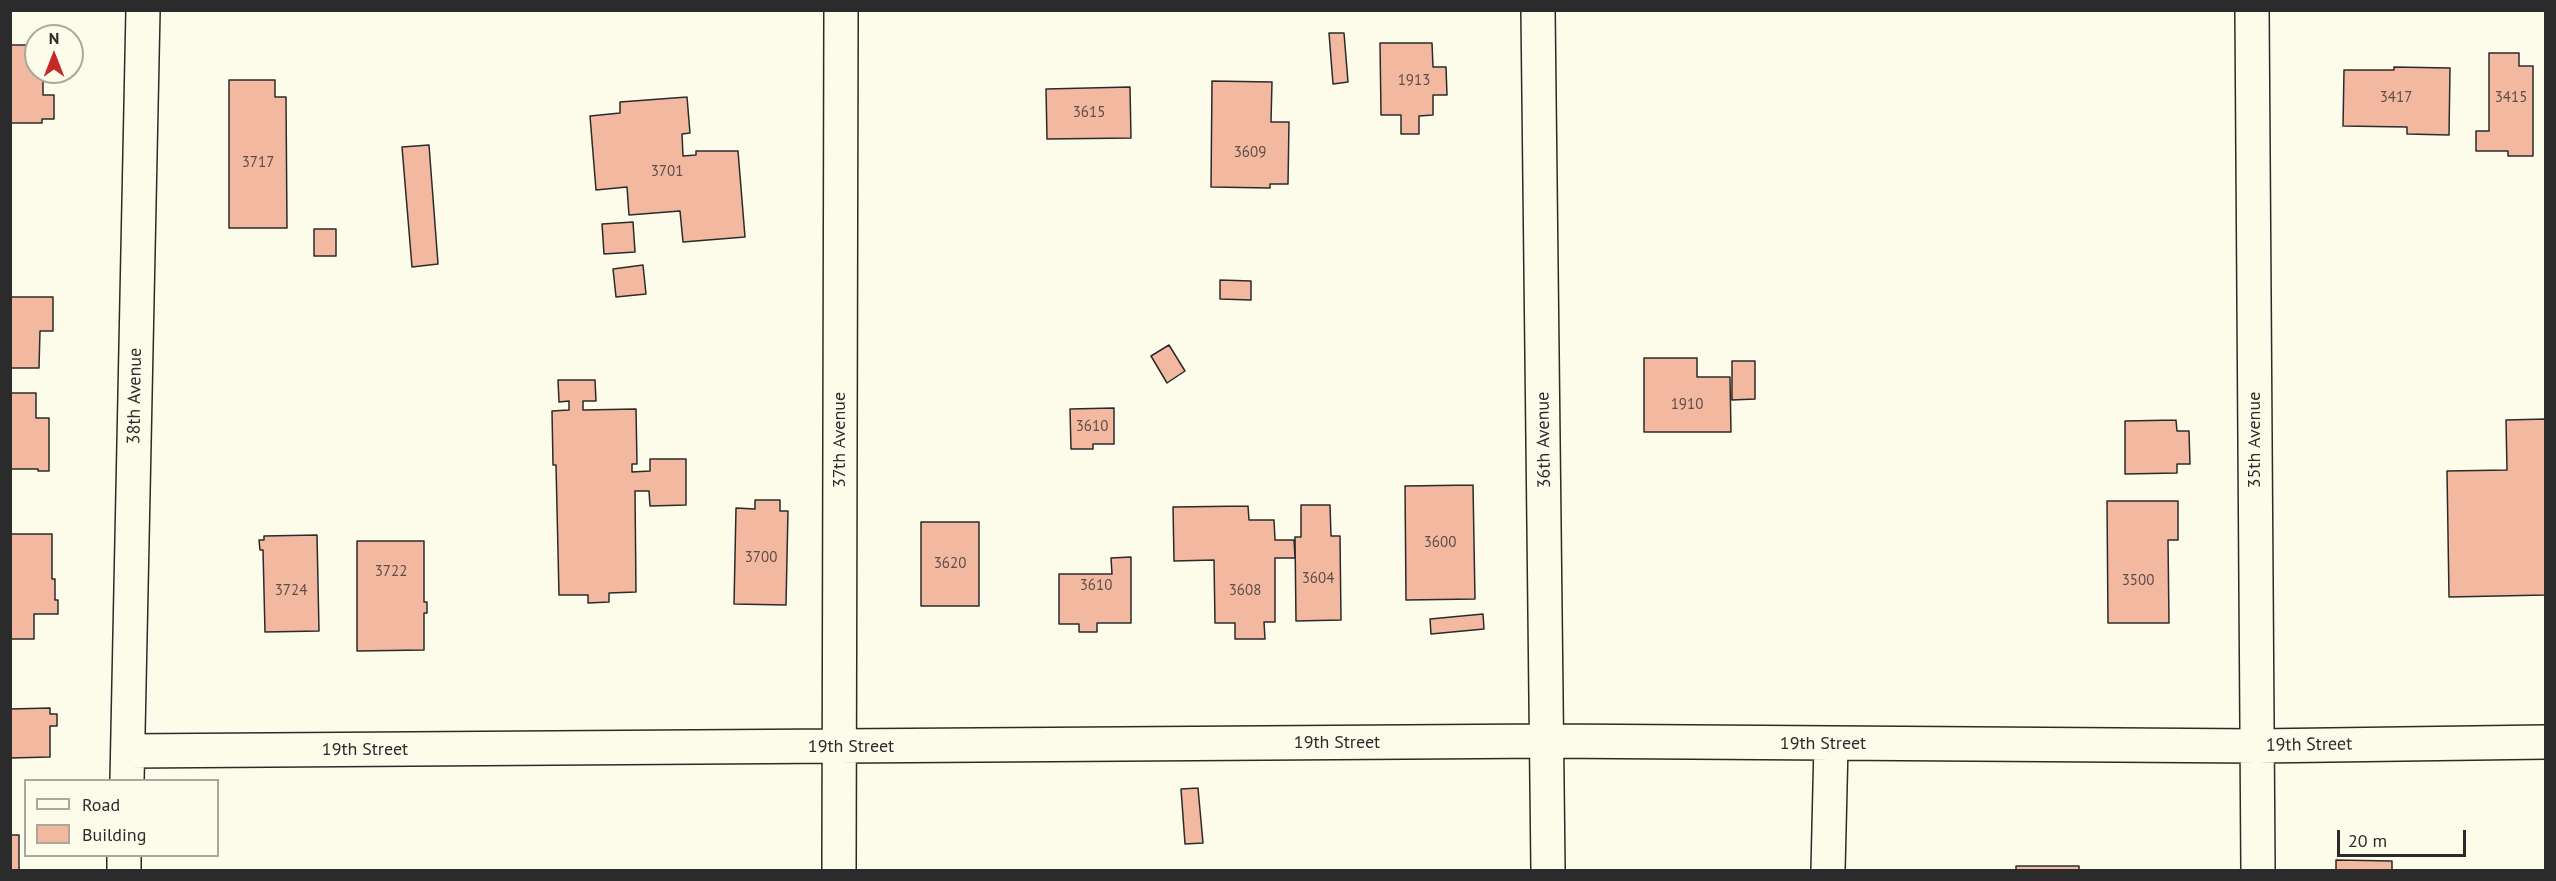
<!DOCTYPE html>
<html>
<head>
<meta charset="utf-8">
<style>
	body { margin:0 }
	#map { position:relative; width:2556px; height:881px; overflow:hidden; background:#fdfbea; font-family:"PT Sans",sans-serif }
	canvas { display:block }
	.frame { position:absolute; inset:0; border:12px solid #2b2b2b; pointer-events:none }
	.legend { position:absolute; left:24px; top:779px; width:195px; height:78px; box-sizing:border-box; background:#fdfbea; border:2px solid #a9a89e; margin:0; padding:8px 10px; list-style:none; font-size:18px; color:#2b2b2b }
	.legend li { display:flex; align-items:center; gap:12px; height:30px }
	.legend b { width:30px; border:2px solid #a9a89e }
	.north { position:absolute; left:24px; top:24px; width:60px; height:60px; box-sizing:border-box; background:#fdfbea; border:2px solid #a9a89e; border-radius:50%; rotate:0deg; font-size:16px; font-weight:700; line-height:24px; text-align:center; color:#2b2b2b }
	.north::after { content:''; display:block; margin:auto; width:21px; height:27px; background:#c62828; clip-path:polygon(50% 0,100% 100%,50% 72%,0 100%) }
	.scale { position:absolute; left:2337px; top:830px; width:129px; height:27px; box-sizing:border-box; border:3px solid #2b2b2b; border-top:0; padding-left:8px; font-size:18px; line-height:21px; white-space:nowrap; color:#2b2b2b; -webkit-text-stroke:4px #fdfbea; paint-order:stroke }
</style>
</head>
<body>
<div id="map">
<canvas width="2556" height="881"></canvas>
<div class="frame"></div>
<ul class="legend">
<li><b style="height:8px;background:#fdfbea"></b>Road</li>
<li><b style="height:16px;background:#f2b8a0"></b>Building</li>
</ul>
<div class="north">N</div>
<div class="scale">20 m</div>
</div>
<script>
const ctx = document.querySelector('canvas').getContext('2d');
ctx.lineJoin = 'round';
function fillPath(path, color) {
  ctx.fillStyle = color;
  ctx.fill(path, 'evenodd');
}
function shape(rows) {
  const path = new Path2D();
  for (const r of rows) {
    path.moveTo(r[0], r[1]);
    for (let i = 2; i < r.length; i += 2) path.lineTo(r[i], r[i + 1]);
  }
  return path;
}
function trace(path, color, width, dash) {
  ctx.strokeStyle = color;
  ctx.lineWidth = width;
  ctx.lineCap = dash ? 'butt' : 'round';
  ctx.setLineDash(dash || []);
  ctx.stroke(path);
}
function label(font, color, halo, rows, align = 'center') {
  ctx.font = font + ' "PT Sans",sans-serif';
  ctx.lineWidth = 4.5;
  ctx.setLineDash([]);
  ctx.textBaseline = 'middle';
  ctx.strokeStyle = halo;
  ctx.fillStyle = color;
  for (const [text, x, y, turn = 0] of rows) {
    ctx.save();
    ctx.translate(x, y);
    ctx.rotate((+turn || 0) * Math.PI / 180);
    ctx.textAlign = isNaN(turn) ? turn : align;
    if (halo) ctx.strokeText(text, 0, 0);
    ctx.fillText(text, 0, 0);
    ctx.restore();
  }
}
const building = shape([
	[1329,33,1344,33,1348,82,1333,84,1329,33],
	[1380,43,1432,43,1433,67,1446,67,1447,95,1433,95,1433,115,1419,116,1419,134,1401,134,1401,115,1381,115,1380,43],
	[10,45,36,45,36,72,43,72,43,95,54,95,54,119,42,119,42,123,10,123,10,45],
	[2489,53,2519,53,2519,66,2533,66,2533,156,2508,156,2508,151,2476,151,2476,131,2489,131,2489,53],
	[2394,67,2450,68,2449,135,2407,134,2407,127,2343,126,2344,70,2394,70,2394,67],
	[229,80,275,80,275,97,286,97,287,228,229,228,229,80],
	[1212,81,1272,82,1271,122,1289,122,1288,184,1270,184,1270,188,1211,187,1212,81],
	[1130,87,1131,138,1047,139,1046,89,1130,87],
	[687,97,690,133,682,134,683,156,696,155,696,151,738,151,745,237,683,242,680,211,629,215,627,187,596,190,590,116,620,113,620,102,687,97],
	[429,145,438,264,412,267,402,147,429,145],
	[633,222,635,252,604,254,602,224,633,222],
	[314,229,336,229,336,256,314,256,314,229],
	[643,265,646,294,616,297,613,269,643,265],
	[1220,280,1251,281,1251,300,1220,299,1220,280],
	[10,297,53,297,53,331,40,331,39,368,10,368,10,297],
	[1169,345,1185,371,1167,383,1151,356,1169,345],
	[1644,358,1697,358,1697,377,1730,377,1731,432,1644,432,1644,358],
	[1732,361,1755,361,1755,399,1732,400,1732,361],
	[558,380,595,380,596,401,583,401,583,410,636,409,637,464,632,464,632,472,650,471,650,459,686,459,686,505,650,506,649,491,635,491,636,592,609,593,609,602,588,603,588,595,559,595,556,465,553,465,552,411,569,410,569,401,559,402,558,380],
	[10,393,36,393,36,418,49,418,49,471,38,471,38,469,10,469,10,393],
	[1114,408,1114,444,1093,444,1093,449,1071,449,1070,409,1114,408],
	[2546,419,2546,595,2449,597,2447,471,2507,470,2506,420,2546,419],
	[2176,420,2177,431,2189,431,2190,464,2177,464,2177,473,2125,474,2125,421,2176,420],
	[1473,485,1475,599,1406,600,1405,486,1473,485],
	[755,500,780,500,780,511,788,511,786,605,734,604,736,508,755,509,755,500],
	[2107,501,2178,501,2178,540,2168,540,2169,623,2108,623,2107,501],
	[1301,505,1330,505,1331,536,1340,536,1341,620,1296,621,1295,537,1301,537,1301,505],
	[1248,506,1249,520,1274,520,1275,540,1294,540,1295,558,1275,558,1275,622,1264,622,1265,639,1235,639,1235,623,1215,623,1214,560,1174,561,1173,507,1248,506],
	[921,522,979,522,979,606,921,606,921,522],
	[10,534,52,534,52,579,55,579,55,600,58,600,58,614,34,614,34,639,10,639,10,534],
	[317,535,319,631,265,632,263,550,260,550,259,540,264,540,264,536,317,535],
	[357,541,424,541,424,602,427,602,427,613,424,613,424,650,357,651,357,541],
	[1131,557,1131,623,1097,623,1097,632,1079,632,1079,624,1059,624,1059,574,1112,574,1111,558,1131,557],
	[1483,614,1484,629,1431,634,1430,619,1483,614],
	[50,708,50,714,57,714,57,726,50,726,50,757,10,758,10,709,50,708],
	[1198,788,1203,843,1185,844,1181,789,1198,788],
	[10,835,19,835,19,870,10,870,10,835],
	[2336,860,2392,861,2392,870,2336,870,2336,860],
	[2016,866,2079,866,2079,870,2016,870,2016,866]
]);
const minor = shape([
	[1538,10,1548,870],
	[2252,10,2258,870],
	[128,751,1548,741,2258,746,2546,742],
	[127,780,143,10],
	[124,870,124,856],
	[839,870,841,10],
	[1828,870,1831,745]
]);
const numberNames = [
	["1913",1414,81],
	["3417",2396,98],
	["3415",2511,98],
	["3615",1089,113],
	["3609",1250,153],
	["3717",258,163],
	["3701",667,172],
	["1910",1687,405],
	["3610",1092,427],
	["3600",1440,543],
	["3700",761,558],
	["3620",950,564],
	["3722",391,572],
	["3604",1318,579],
	["3500",2138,581],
	["3610",1096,586],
	["3724",291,591],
	["3608",1245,591]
];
const streetNames = [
	["38th Avenue",135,396,-89],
	["37th Avenue",840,440,-90],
	["36th Avenue",1544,440,-91],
	["35th Avenue",2255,440,-90],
	["19th Street",1337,743],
	["19th Street",1823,744],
	["19th Street",2309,745,-1],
	["19th Street",851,747],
	["19th Street",365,750]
];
fillPath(building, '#f2b8a0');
trace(building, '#2b2b2b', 1.5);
trace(minor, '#2b2b2b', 36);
trace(minor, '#fdfbea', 33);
label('15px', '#5d4e48', null, numberNames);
label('18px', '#2b2b2b', '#fdfbea', streetNames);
</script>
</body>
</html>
